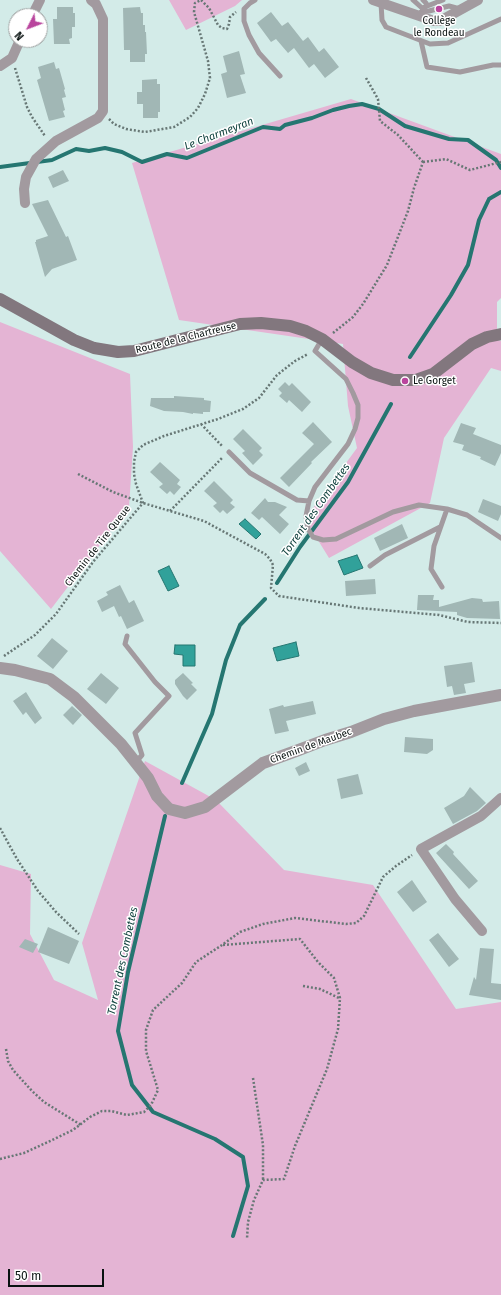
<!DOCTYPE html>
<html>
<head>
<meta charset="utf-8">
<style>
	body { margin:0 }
	#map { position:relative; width:501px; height:1295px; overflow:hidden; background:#d3ebe8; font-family:"Fira Sans",sans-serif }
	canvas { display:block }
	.north { position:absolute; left:8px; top:8px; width:40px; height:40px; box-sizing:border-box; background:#fff; border:1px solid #9da0a0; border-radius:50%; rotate:228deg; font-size:11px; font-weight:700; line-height:16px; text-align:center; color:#091211 }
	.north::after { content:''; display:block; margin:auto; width:14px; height:18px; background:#b9459d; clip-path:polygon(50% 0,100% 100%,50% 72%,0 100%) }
	.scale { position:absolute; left:8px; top:1269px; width:96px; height:18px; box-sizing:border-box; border:2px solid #091211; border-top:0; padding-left:5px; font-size:12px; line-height:14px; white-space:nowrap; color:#091211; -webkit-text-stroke:3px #fff; paint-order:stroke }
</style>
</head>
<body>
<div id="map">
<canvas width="501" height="1295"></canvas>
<div class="north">N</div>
<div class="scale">50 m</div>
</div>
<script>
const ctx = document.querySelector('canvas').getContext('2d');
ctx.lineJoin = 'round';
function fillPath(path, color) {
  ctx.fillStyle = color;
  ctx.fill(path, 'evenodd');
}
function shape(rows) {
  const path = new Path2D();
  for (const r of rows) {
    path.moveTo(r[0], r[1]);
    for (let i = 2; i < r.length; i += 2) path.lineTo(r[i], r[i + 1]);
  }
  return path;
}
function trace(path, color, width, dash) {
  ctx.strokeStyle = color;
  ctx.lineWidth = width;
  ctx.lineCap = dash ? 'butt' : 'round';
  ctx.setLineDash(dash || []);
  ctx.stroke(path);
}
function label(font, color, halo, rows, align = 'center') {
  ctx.font = font + ' "Fira Sans",sans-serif';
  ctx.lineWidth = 3;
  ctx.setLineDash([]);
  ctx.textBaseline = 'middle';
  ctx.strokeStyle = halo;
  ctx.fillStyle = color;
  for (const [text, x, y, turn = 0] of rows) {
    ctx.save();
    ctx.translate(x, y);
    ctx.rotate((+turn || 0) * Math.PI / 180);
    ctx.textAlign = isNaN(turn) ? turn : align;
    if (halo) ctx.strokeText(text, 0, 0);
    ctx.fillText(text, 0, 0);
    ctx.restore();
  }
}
const green = shape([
	[169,0,242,0,235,6,186,30],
	[351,99,501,154,501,298,497,302,497,340,501,341,501,371,491,368,444,438,430,503,329,558,305,519,357,448,348,406,343,344,179,320,132,163],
	[0,322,130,374,133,447,129,507,51,609,0,551],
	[145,761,216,800,284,870,373,885,456,1009,501,1002,501,1295,0,1295,0,865,31,874,30,934,54,980,98,1000,82,943]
]);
const water = shape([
	[245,519,261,534,256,539,239,524,245,519],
	[357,555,363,568,344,575,338,561,357,555],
	[169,566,179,586,168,591,158,571,169,566],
	[296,642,299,656,277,661,273,648,296,642],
	[175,645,195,645,195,666,183,666,183,655,174,654,175,645]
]);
const stream = shape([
	[0,167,52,160,76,149,89,151,105,148,122,152,142,162,167,154,187,158,263,127,280,129,285,125,312,118,333,110,349,106,362,104,379,109,405,126,449,139,468,140,496,160,501,168],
	[410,357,451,295,468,265,479,220,489,199,501,192],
	[277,583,300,547,348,482,391,404],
	[182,783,212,714,226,660,240,625,265,599],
	[165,816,128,972,118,1031,132,1085,153,1112,215,1139,243,1157,248,1186,233,1236]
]);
const building = shape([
	[57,7,73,7,73,13,75,13,75,27,72,27,72,38,69,39,70,44,54,44,53,19,57,19],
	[140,7,141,13,143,13,143,25,145,25,145,32,146,32,147,54,145,54,145,62,130,62,130,50,124,50,123,8],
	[271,12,282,26,288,22,303,41,308,37,319,52,324,48,339,67,325,78,314,64,309,68,294,48,288,53,276,39,271,42,257,23],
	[239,51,245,74,240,75,246,93,227,98,221,74,227,72,223,56],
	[54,62,56,69,59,68,65,89,64,90,66,97,62,98,65,110,63,111,65,117,49,121,37,80,41,78,38,67],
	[157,79,157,84,160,84,160,112,158,112,158,118,143,118,143,104,137,104,137,92,142,92,142,80],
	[63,170,69,181,53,188,48,177],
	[48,200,66,237,68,236,77,260,52,269,45,277,35,242,36,242,36,240,48,236,32,204],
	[285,382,289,386,292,383,311,402,302,412,289,400,287,403,279,396,282,393,278,389],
	[174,396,204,398,204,400,211,401,210,412,203,412,203,414,193,413,193,414,183,412,164,411,150,406,151,398,174,398],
	[313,422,332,442,311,462,312,463,289,487,280,478,314,444,302,433],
	[461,423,476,428,473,434,501,445,501,453,495,466,480,459,481,457,462,450,464,445,453,442],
	[243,429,262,448,259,451,263,455,253,465,242,453,245,451,233,439],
	[160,462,180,480,177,484,181,487,174,495,170,491,167,494,159,487,163,484,150,472],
	[214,481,233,500,230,503,235,507,227,514,223,510,220,513,213,506,217,503,204,491],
	[265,498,268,502,275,502,287,507,279,515,289,524,280,534,262,517,259,520,251,513],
	[483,499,501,506,501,514,498,521,478,512],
	[402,524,408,538,380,551,374,538],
	[375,579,376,594,346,596,345,581],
	[120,585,129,603,134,600,144,621,127,629,121,616,119,617,114,606,102,612,97,601,108,595,106,592],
	[418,595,434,595,433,600,439,600,439,607,472,598,482,599,483,602,499,601,500,619,467,618,457,615,457,612,417,610],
	[52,638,68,651,53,669,37,656],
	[472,662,475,682,464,684,466,693,454,695,452,686,447,687,444,666],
	[101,673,119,688,106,704,87,689],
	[183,673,193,683,191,684,197,690,187,700,183,696,175,684,175,680],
	[26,692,42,718,35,724,26,712,23,715,13,701],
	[313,701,316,714,286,721,289,731,275,734,269,709,283,705,284,707],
	[72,706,82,715,73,725,63,715],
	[405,737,433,739,433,750,427,754,404,752],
	[306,762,310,771,299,776,295,768],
	[358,774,363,794,341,799,337,779],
	[470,787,486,803,477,811,453,824,444,808,464,796],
	[446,844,454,852,453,854,478,881,469,889,436,853],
	[412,880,427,902,413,912,397,892],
	[48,927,79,941,69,964,38,952],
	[438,933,459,959,449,967,429,940],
	[25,939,38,944,33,953,19,947],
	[480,948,494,949,491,983,501,984,501,1000,469,995,474,977,476,980]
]);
const path = shape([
	[15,68,27,107,32,117,45,136],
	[366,78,378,99,380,121,398,135,423,162],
	[109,119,114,124,126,129,145,132,174,127,190,117,198,108,205,94,210,78,208,61,194,12,195,3,201,0,209,8,218,25,222,28,227,29,229,24,230,17,236,12],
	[423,162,446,159,470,170,501,162],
	[333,333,353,317,363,304,387,265,408,211,414,188,423,162],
	[201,424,223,447],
	[78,474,113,492,143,503,204,521,265,554,270,559,273,565,271,588,279,596,359,608,439,615,468,622,501,623],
	[170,511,223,457],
	[4,656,35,635,56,614,93,562,143,503,136,484,134,474,134,462,136,452,143,445,164,436,218,419,243,409,259,398,277,375,295,361,308,354],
	[0,828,17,859,38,891,56,912,79,934],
	[223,945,300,939,318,962,334,978,340,998,338,1029,327,1069,295,1146,284,1179,263,1180,254,1200,248,1222,247,1239],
	[303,986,320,989,339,998],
	[6,1049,8,1061,13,1070,32,1091,44,1102,81,1125],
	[253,1078,263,1145,263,1180],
	[0,1159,24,1153,48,1142,73,1130,90,1117,102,1111,111,1111,127,1115,144,1112,151,1105,158,1090,146,1051,146,1030,153,1010,182,983,196,962,222,945,240,932,263,924,295,918,346,924,356,923,364,916,383,877,396,866,412,855]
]);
const service = shape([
	[255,0,250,3,244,9,244,21,249,35,259,53,280,76],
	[413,0,422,8],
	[423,0,426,3],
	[381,3,382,20,386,27,430,44,448,43,501,19],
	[422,8,443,0],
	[421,12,429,11,449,6,460,9],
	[421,41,427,67,460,72,493,65,501,65],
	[322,339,315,351,346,379,353,393,358,405,358,418,355,429,348,444,315,487,309,501,306,516,308,529,313,537,323,540,336,539,393,512,419,505,447,509,467,515,501,538],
	[229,452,250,473,297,500,309,501],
	[370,566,385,555,440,527],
	[442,587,431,569,434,546,447,509],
	[127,636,125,644,155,682,169,696,135,733,142,755,136,762]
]);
const minor = shape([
	[373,0,434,21,440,21,478,0],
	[32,16,40,0],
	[0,66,12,58,20,40],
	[25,203,24,189,26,177,36,159,56,141,98,118,103,111,103,19,96,4,91,0],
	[482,931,455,899,421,849,481,816,501,798]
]);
const tertiary = shape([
	[0,668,15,670,50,679,74,697,121,744,148,778,157,796,169,809,185,813,205,807,263,763,296,751,325,740,351,732,384,719,414,711,501,695]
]);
const secondary = shape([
	[0,299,74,340,94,348,118,352,134,351,240,324,261,323,290,326,306,331,322,339,352,362,371,373,393,380,416,380,433,374,472,344,487,337,501,334]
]);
const markers = [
	[439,9,4,"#b9459d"],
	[405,381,4,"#b9459d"]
];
const poiNames = [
	["Collège",439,21],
	["le Rondeau",439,33],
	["Le Gorget",413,381,"left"]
];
const streetNames = [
	["Route de la Chartreuse",186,338,-14],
	["Chemin de Tire Queue",98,546,-52],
	["Chemin de Maubec",311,746,-20]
];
const waterNames = [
	["Le Charmeyran",219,134,-21],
	["Torrent des Combettes",316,510,-55],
	["Torrent des Combettes",123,961,-78]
];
fillPath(green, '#e4b4d4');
fillPath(water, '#31a19a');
trace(water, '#257671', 1);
trace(stream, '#257671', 4);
fillPath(building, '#a1b7b5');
trace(path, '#677775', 2.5, [2, 2]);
trace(service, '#a29a9f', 5);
trace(minor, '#a29a9f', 10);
trace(tertiary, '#a29a9f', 12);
trace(secondary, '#82777e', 12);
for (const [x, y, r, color] of markers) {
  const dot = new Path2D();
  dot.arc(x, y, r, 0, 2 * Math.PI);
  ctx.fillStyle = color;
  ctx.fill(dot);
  trace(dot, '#fff', 1.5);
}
label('10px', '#091211', '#fff', poiNames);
label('10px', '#091211', '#fff', streetNames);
label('italic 11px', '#144541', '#fff', waterNames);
</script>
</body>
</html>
